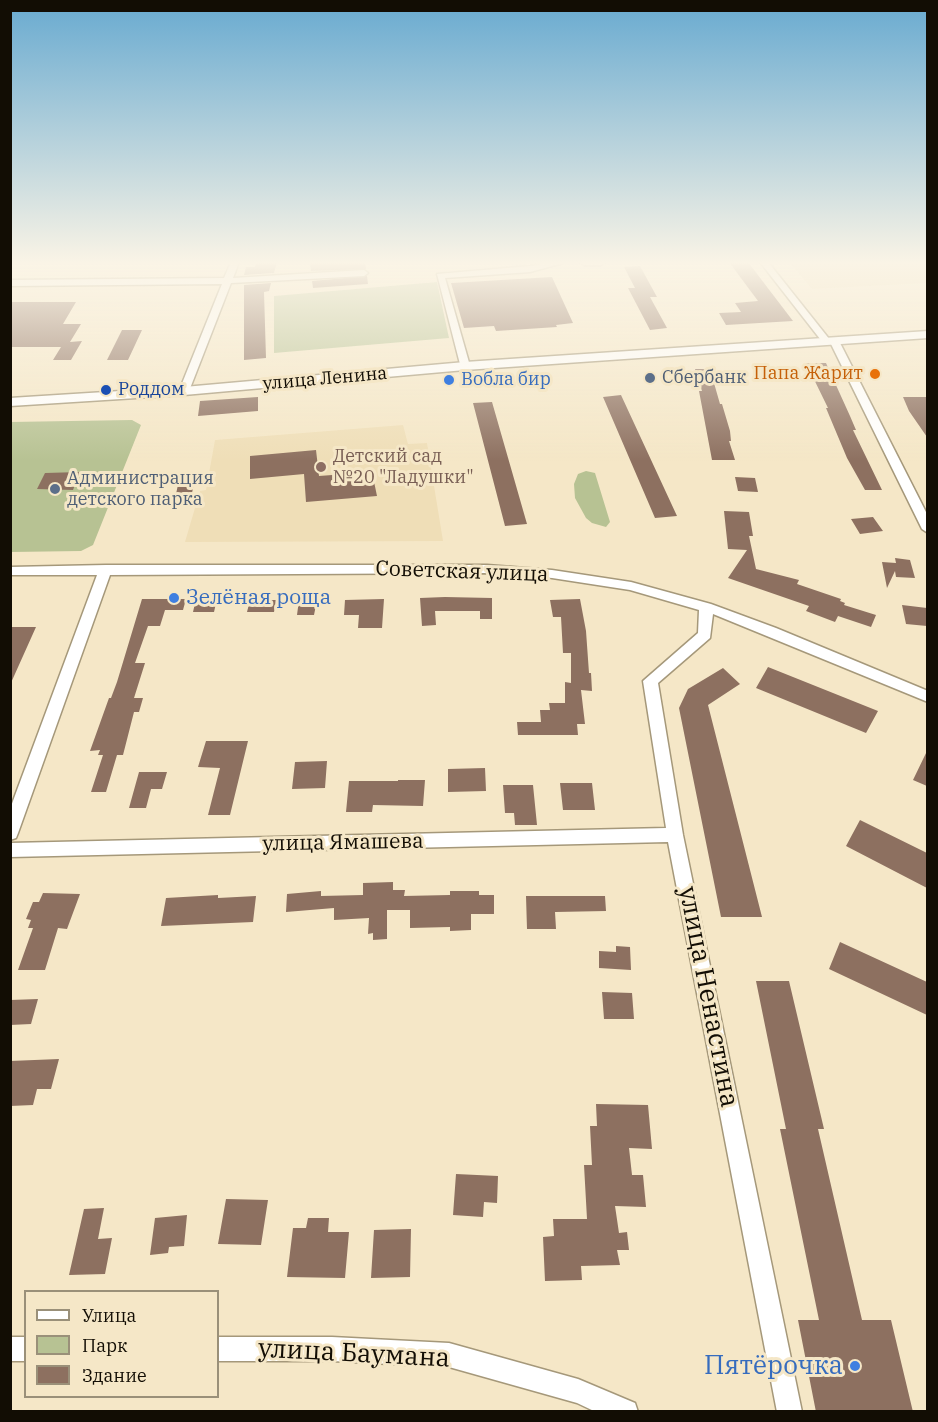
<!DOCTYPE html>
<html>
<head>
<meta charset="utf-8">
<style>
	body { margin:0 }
	#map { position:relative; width:938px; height:1422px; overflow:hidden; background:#f5e7c7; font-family:"IBM Plex Serif",serif }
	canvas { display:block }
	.frame { position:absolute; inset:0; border:12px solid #120d04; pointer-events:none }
	.legend { position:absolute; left:24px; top:1290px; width:195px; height:108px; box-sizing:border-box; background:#f5e7c7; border:2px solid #9a9079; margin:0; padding:8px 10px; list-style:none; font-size:18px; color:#120d04 }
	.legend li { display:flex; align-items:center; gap:12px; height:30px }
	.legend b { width:30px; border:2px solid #9a9079 }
</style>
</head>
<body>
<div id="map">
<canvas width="938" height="1422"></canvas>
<div class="frame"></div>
<ul class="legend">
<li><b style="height:8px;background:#fff"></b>Улица</li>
<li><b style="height:16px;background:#b7c293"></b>Парк</li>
<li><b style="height:16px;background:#8d7060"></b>Здание</li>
</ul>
</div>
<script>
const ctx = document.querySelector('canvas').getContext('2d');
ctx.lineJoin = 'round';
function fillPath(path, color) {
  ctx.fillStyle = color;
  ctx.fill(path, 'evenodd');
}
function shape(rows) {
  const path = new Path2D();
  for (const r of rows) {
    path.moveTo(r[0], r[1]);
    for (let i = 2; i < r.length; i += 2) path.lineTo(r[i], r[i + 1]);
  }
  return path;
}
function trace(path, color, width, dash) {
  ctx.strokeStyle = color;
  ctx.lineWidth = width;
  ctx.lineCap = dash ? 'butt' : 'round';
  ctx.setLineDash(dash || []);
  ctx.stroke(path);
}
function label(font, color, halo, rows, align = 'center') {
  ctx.font = font + ' "IBM Plex Serif",serif';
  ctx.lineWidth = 6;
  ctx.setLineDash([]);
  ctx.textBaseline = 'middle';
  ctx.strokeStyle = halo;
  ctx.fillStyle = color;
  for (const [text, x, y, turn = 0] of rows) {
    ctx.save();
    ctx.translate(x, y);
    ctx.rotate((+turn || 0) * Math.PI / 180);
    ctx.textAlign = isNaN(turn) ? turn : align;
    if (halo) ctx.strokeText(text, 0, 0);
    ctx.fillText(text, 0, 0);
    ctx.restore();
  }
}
const built = shape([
	[789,262,927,262,927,283,812,289],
	[403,425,408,444,427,443,443,541,185,542,200,491,206,490,215,440]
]);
const green = shape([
	[437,282,449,338,274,353,274,296],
	[132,420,141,425,93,545,81,551,11,552,10,422],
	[586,471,595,473,610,522,606,527,592,523,586,518,575,498,574,484,578,474]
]);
const building = shape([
	[256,262,277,262,274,273,244,275,246,267,255,267],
	[310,262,365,262,366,269,311,271],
	[729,262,748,262,793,321,726,325,719,313,741,312,735,303,758,301],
	[640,266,657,297,650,297,667,328,650,330,628,288,635,288,624,267],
	[367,276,368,284,313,288,312,281],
	[552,277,573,323,556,325,557,327,496,331,494,326,464,328,451,283],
	[271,283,269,291,264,292,266,358,244,360,244,285],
	[10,302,76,302,63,324,81,324,70,342,82,341,71,360,53,360,61,347,10,347],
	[122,330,142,330,128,360,107,360],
	[806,363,826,363,850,416,856,430,853,430,882,490,865,490,847,458,826,408,828,408],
	[695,369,710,369,720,404,722,404,730,431,731,441,729,441,735,460,712,460,699,391,702,391],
	[621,395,677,516,655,518,603,397],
	[258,397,258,411,198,416,200,401],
	[903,397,927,397,927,437,909,411],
	[492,402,527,524,505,526,473,403],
	[316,450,319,476,372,472,377,496,306,502,304,474,250,479,250,456],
	[80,472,73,490,37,489,45,473],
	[735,477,755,478,758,492,738,491],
	[195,479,192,493,176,494,179,480],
	[724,511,749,512,753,536,749,536,756,569,799,580,797,584,841,599,840,601,845,603,844,605,876,615,871,627,838,616,835,622,806,611,809,606,728,578,747,550,728,549],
	[873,517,883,531,860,534,851,519],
	[895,558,910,560,915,578,896,577,895,571,887,588,882,562,896,563],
	[445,597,492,598,492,619,480,619,480,611,435,611,436,625,422,626,420,598],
	[142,599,186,599,183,610,165,610,160,626,148,626,135,663,145,663,134,698,143,698,139,712,134,712,123,755,117,755,106,792,91,792,103,755,98,755,100,750,90,751,109,698,111,698,117,682],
	[196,599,217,599,214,612,193,612],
	[384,599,382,628,358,628,359,615,344,615,345,600],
	[580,599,586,631,589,673,591,673,592,691,581,690,585,724,577,724,578,735,518,735,517,722,541,722,540,710,550,710,549,703,565,703,565,682,571,683,571,653,563,653,561,617,553,617,550,600],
	[250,600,276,600,274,612,247,612],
	[299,600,317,600,314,615,297,615],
	[902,605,927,608,927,626,906,624],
	[10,627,36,627,10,685],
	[768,667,878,711,866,733,756,688],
	[723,668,740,684,708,705,762,917,721,917,679,708,688,689],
	[206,741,248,741,230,815,208,815,220,768,198,767],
	[927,751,927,786,913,780],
	[327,761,325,788,292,789,295,762],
	[485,768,486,791,448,792,448,769],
	[139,772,167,772,162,789,151,789,146,808,129,808],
	[398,780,425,780,423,806,373,805,372,812,346,812,349,781,398,781],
	[560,783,592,783,595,810,563,810],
	[503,785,533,785,537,825,515,825,514,813,505,813],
	[860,820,927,853,927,888,846,846],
	[393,882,393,890,405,890,404,896,450,895,450,891,479,891,479,895,494,895,494,914,471,914,471,930,450,931,450,927,410,928,410,910,387,910,387,939,373,940,373,933,368,934,369,918,334,920,334,908,286,912,287,894,321,891,321,896,363,895,363,883],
	[43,893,80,894,67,929,58,928,45,970,18,970,33,928,28,928,31,920,26,919,33,902,39,902],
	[218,895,218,898,256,896,253,922,161,926,166,898],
	[526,896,605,896,606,911,555,912,556,929,527,929],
	[840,942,927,982,927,1015,829,969],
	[616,946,630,947,631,970,599,968,599,951,616,952],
	[756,981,789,981,824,1129,818,1129,862,1320,891,1320,913,1412,816,1412,798,1320,819,1320,780,1129,786,1129],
	[602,992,632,993,634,1019,604,1019],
	[38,999,31,1024,10,1025,10,1000],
	[59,1059,51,1089,37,1089,33,1105,10,1106,10,1061],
	[596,1104,648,1105,652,1149,629,1148,632,1175,643,1175,646,1207,615,1206,619,1233,627,1232,629,1250,617,1250,620,1265,581,1266,582,1280,545,1281,543,1237,554,1236,553,1219,587,1219,584,1165,592,1165,590,1126,597,1126],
	[456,1174,498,1176,497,1203,484,1202,483,1217,453,1215],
	[226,1199,268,1200,261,1245,218,1244],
	[104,1208,98,1239,112,1238,105,1274,69,1275,84,1209],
	[187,1215,184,1246,169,1247,168,1253,150,1255,155,1218],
	[308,1218,329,1218,328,1232,349,1232,345,1278,287,1277,293,1228,306,1228],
	[411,1229,410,1277,371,1278,374,1230]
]);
const minor = shape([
	[231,262,239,262,233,278,364,270,368,273,364,276,231,283,189,391,184,394,179,391,222,284,10,286,10,280,224,278,231,262],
	[552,262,567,262,530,272,445,278,470,366,461,368,437,274,530,266,552,262],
	[580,262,605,262,601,265,584,265,580,262],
	[760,262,768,262,830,340,834,338,839,341,928,516,928,533,922,529,831,344,824,344,760,262],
	[106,565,487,565,552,570,631,582,711,604,776,628,928,691,928,702,713,614,710,638,658,683,683,835,802,1412,777,1412,668,842,10,857,10,843,666,828,643,681,698,633,699,610,630,590,552,578,487,573,110,575,18,833,16,838,10,840,10,809,97,575,10,575,10,567,106,565],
	[10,1337,26,1337,26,1361,10,1361,10,1337],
	[218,1337,332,1337,449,1343,578,1379,635,1403,638,1412,596,1412,577,1403,449,1367,332,1361,218,1361,218,1337]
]);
const major = shape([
	[928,331,928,338,465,370,184,395,10,406,10,398,184,387,465,362,928,331]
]);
const markers = [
	[875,374,6,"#e8710a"],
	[650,378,6,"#5c6f8a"],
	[449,380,6,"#3f7fe0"],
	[106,390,6,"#1a4fb4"],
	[321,467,6,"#8d6e63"],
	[55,489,6,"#5c6f8a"],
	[174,598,6,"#3f7fe0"],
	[855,1366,6,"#3f7fe0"]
];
const farFoodnames = [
	["Папа Жарит",863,374]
];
const farServicenames = [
	["Сбербанк",662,378],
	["Администрация",67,479],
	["детского парка",67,500]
];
const farStreetnames = [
	["улица Ленина",325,379,-5]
];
const farShopnames = [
	["Вобла бир",461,380]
];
const farTransitnames = [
	["Роддом",118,390]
];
const farEducationnames = [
	["Детский сад",333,457],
	["№20 \"Ладушки\"",333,478]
];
const streetNames = [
	["Советская улица",462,572,2],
	["улица Ямашева",343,843,-1]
];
const shopNames = [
	["Зелёная роща",186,598]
];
const nearStreetnames = [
	["улица Ненастина",708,997,79],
	["улица Баумана",354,1354,3]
];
const nearShopnames = [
	["Пятёрочка",843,1366]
];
fillPath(built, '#efdeb7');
fillPath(green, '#b7c293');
fillPath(building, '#8d7060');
trace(minor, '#a5987a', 3);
trace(major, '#a5987a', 3);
fillPath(minor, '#fff');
fillPath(major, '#fff');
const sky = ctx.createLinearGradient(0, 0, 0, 461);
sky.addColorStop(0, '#68aad0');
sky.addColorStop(0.57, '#faf4e6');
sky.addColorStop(1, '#faf4e600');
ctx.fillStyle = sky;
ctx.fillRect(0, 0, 938, 461);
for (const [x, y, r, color] of markers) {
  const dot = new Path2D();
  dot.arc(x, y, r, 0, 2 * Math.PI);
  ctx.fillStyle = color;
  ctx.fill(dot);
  trace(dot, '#f5e7c7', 2);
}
label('18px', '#c56008', '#f5e7c7', farFoodnames, 'right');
label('18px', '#4e5e75', '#f5e7c7', farServicenames, 'left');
label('18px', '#120d04', '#f5e7c7', farStreetnames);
label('18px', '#366cbe', '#f5e7c7', farShopnames, 'left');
label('18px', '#164399', '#f5e7c7', farTransitnames, 'left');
label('18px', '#785e54', '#f5e7c7', farEducationnames, 'left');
label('21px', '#120d04', '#f5e7c7', streetNames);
label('21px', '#366cbe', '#f5e7c7', shopNames, 'left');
label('26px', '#120d04', '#f5e7c7', nearStreetnames);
label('26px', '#366cbe', '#f5e7c7', nearShopnames, 'right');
</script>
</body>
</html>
